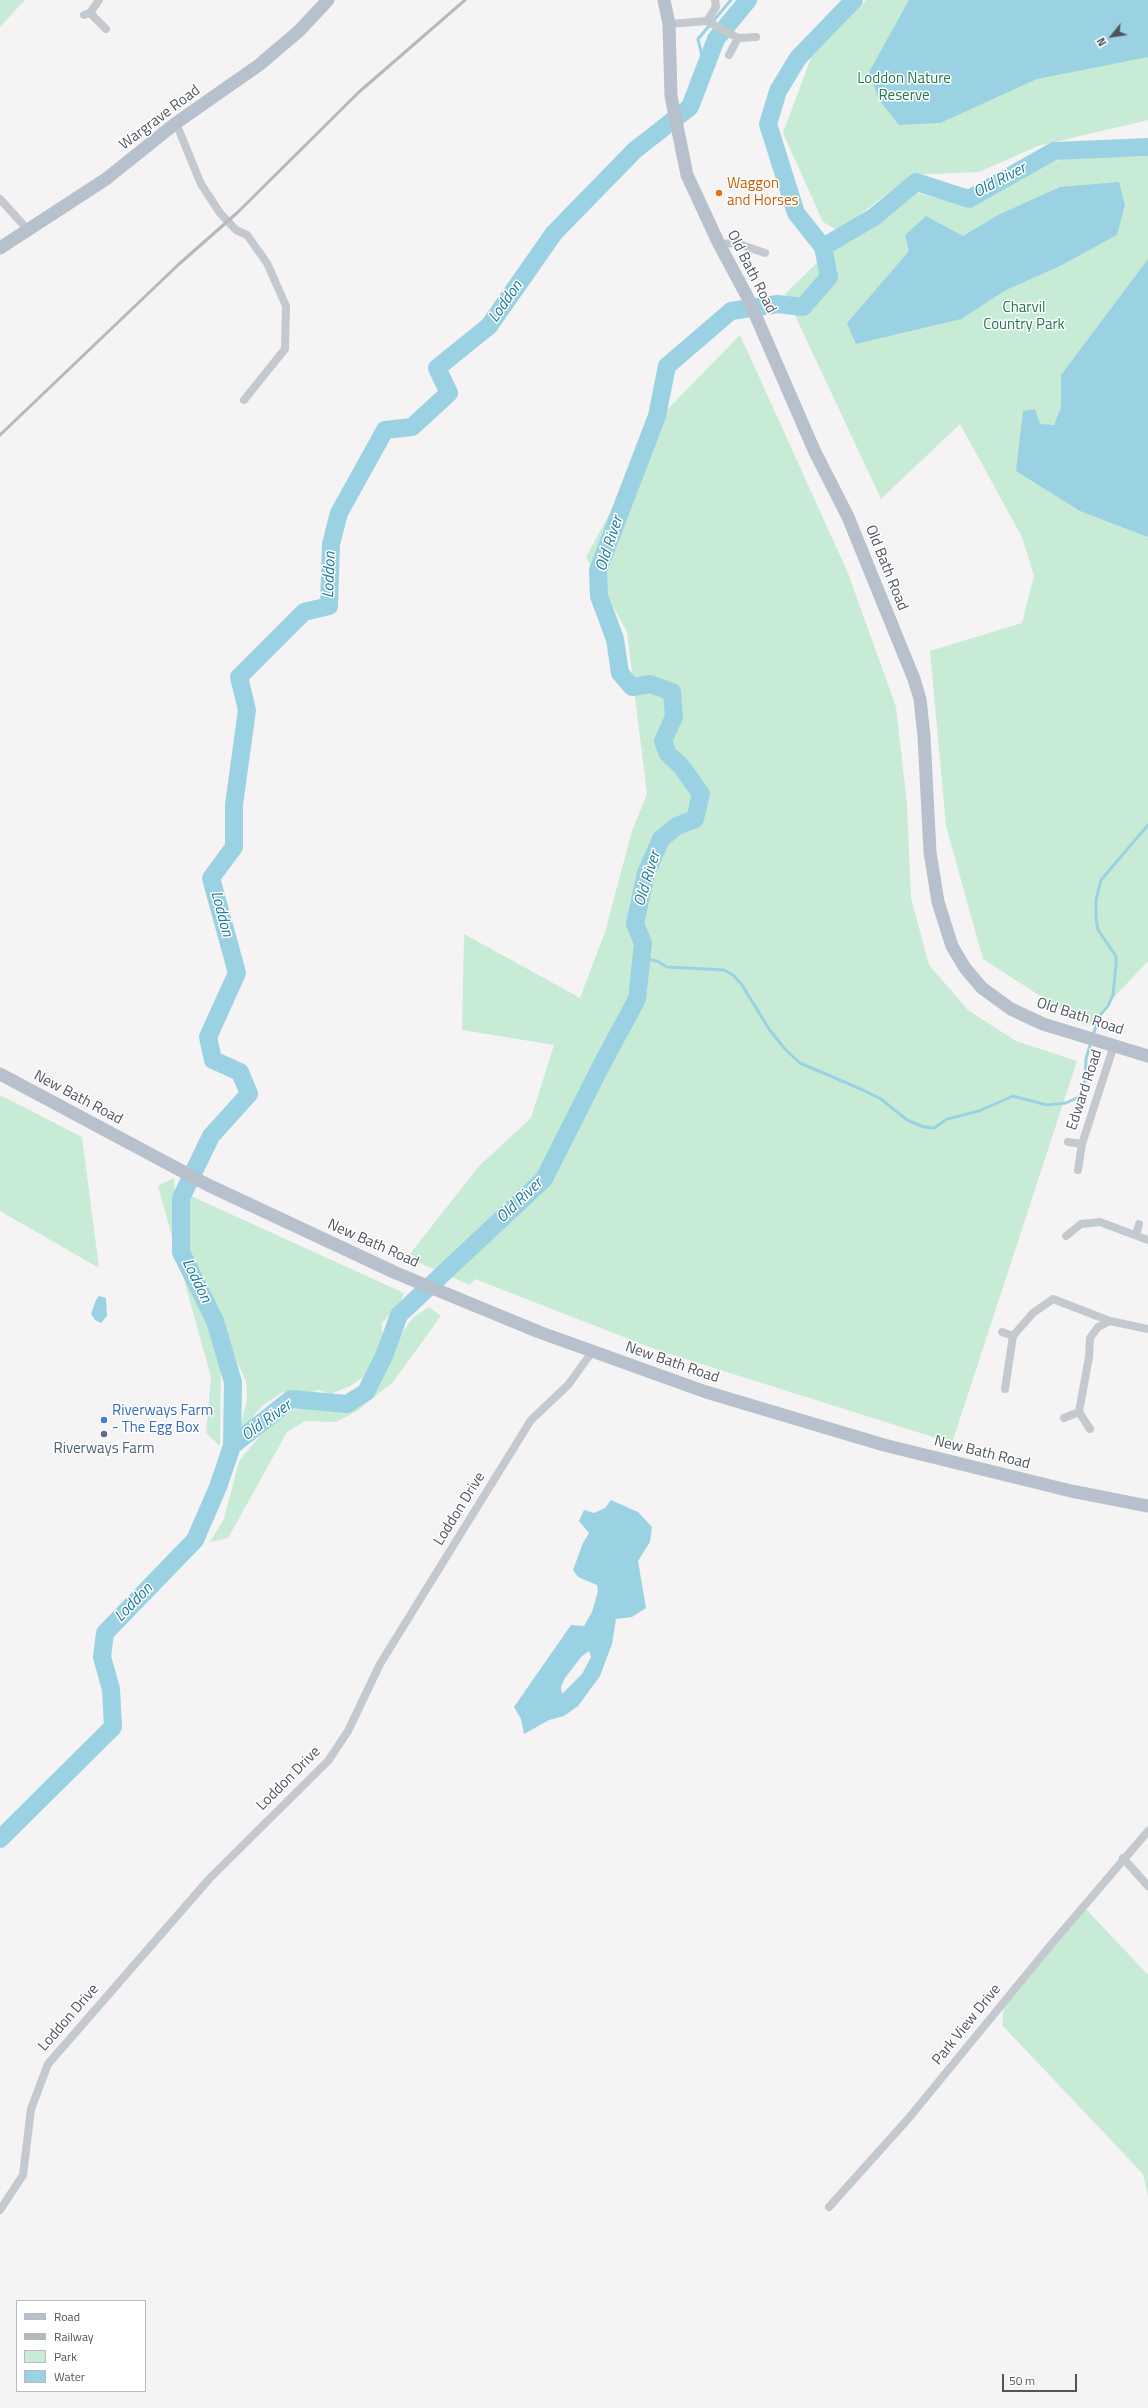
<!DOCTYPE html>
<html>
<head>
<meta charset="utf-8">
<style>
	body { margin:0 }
	#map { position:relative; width:1148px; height:2408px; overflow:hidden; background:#f5f3f3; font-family:"Titillium Web",sans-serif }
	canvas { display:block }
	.legend { position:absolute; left:16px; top:2300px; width:130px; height:92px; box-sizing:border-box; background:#fff; border:1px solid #b8bbbf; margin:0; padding:5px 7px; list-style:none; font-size:12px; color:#4d555e }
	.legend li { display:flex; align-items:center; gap:8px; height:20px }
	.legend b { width:20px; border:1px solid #b8bbbf }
	.north { position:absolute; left:1092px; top:16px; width:40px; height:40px; -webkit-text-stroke:3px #fff; paint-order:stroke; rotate:240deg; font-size:11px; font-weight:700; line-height:16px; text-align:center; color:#4d555e }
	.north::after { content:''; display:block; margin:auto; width:14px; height:18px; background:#4d555e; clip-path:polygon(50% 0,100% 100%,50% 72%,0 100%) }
	.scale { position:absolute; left:1002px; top:2374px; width:75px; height:18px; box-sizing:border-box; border:2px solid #4d555e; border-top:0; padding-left:5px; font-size:12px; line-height:14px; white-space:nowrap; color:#4d555e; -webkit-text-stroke:3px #fff; paint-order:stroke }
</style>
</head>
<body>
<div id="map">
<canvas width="1148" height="2408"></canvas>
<ul class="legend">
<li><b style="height:5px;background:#b6c1cd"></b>Road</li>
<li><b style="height:5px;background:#b6b8bc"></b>Railway</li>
<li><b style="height:11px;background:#c8ebd6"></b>Park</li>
<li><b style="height:11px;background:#9bd2e3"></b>Water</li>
</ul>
<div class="north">N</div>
<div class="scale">50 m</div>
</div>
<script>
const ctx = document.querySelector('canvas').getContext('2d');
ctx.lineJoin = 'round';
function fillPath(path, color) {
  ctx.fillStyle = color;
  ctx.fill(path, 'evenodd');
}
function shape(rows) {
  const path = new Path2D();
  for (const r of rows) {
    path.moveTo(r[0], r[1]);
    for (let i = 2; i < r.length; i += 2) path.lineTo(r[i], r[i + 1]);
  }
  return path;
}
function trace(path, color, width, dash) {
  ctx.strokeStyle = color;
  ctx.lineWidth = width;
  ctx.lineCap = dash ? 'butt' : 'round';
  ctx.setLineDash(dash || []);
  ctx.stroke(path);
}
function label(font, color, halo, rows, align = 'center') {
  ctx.font = font + ' "Titillium Web",sans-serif';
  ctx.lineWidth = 3;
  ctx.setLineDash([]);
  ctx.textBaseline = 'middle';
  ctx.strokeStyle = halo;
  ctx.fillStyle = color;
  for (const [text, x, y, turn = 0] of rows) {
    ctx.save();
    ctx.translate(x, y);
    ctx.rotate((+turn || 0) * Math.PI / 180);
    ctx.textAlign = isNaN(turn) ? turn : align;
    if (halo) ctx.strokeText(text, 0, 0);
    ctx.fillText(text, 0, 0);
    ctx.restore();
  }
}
const green = shape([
	[0,0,25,0,0,27],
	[866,0,1148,0,1148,120,1038,146,979,172,911,175,839,231,823,222,783,133,811,58],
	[1148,155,1148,961,1087,1026,983,959,946,826,930,651,1022,623,1034,576,1022,537,960,424,881,499,785,294,831,249,876,226,913,192,968,206,1047,162,1089,156,1141,157],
	[740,335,848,573,896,707,907,803,911,898,929,965,968,1010,1016,1041,1077,1061,952,1443,657,1350,475,1279,470,1285,413,1260,416,1257,410,1254,479,1166,531,1118,554,1045,462,1030,464,934,580,998,605,932,632,831,647,794,627,632,586,557,664,413],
	[0,1095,82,1137,99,1268,0,1211],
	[174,1178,179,1260,208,1315,221,1368,220,1446,206,1433,211,1377,158,1186],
	[191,1196,404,1293,400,1303,382,1323,382,1335,375,1366,368,1374,350,1386,331,1394,318,1390,310,1393,283,1392,263,1405,245,1427,240,1427,247,1400,246,1381,185,1252,186,1199],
	[429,1307,441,1316,393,1382,357,1411,336,1422,305,1421,287,1432,228,1538,210,1542,224,1519,239,1461,272,1421,290,1410,348,1406,368,1395,380,1382,399,1336,414,1317],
	[1084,1907,1148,1975,1148,2196,1143,2174,1002,2025,1004,2007]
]);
const water = shape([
	[909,0,1148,0,1148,57,1037,79,940,123,899,125,879,100,869,72],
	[1119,182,1125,205,1117,235,1060,266,1006,290,961,319,856,344,847,323,909,251,905,235,926,216,963,236,998,215,1060,187],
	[1148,259,1148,537,1080,511,1016,471,1023,411,1035,409,1040,424,1054,425,1061,407,1061,375],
	[99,1296,106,1298,107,1316,101,1323,95,1320,91,1314,96,1300],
	[611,1500,638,1512,652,1527,650,1542,638,1561,646,1608,632,1617,616,1619,612,1644,600,1676,578,1706,564,1716,549,1720,524,1734,521,1719,514,1707,571,1625,584,1626,592,1612,598,1591,597,1585,578,1577,573,1570,583,1543,589,1533,579,1521,584,1510,594,1513,605,1508],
	[589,1651,591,1657,582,1674,562,1694,561,1687,565,1678,582,1656]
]);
const stream = shape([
	[705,69,698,39,731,0],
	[642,958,657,961,667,967,724,970,733,975,742,985,769,1029,785,1049,800,1063,863,1090,881,1099,907,1120,924,1127,934,1128,947,1119,979,1111,1013,1096,1047,1105,1066,1103,1079,1097,1085,1081,1086,1059,1091,1042],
	[1093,1035,1100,1015,1108,1006,1113,995,1116,965,1116,956,1098,930,1096,917,1096,900,1101,880,1148,825]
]);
const river = shape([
	[823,247,874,217,916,182,969,199,1054,151,1148,147],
	[232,1446,291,1399,347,1404,366,1392,384,1356,399,1315,544,1179,602,1064,637,999,643,943,635,924,646,873,661,839,677,826,695,819,701,794,681,766,668,754,663,741,674,717,672,692,650,684,632,687,620,673,615,639,599,596,598,570,657,416,667,366,731,311,778,304,803,307,829,277,823,247,796,213,768,124,778,91,798,58,854,0],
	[0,1839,113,1727,111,1689,102,1657,105,1633,195,1540,218,1487,232,1446,233,1382,215,1321,181,1252,181,1198,211,1136,249,1094,240,1072,213,1060,208,1037,237,973,211,878,234,847,234,805,247,710,239,677,304,612,329,606,331,544,339,513,385,430,412,427,449,393,437,368,489,326,554,233,635,150,690,107,716,39,748,0]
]);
const minor = shape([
	[90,13,106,29],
	[84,15,90,13,99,0],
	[707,21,738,38],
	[669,24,707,21,716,7,715,0],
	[738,38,756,37],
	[729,55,738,38],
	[176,123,201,184,220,213,236,230,247,235,267,263,286,306,285,349,244,400],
	[0,199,27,229],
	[719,244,736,243,765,253],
	[1068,1142,1082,1144],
	[1078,1170,1082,1144,1114,1045],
	[1136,1235,1139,1224],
	[1066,1236,1081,1224,1100,1222,1148,1240],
	[1110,1321,1148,1329],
	[1002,1332,1013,1336,1033,1313,1053,1299,1110,1321,1098,1327,1090,1338,1089,1357,1079,1412,1064,1418],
	[1005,1389,1013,1336],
	[1079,1412,1090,1429],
	[1123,1858,1148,1886],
	[829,2207,908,2119,1049,1947,1148,1831],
	[0,2210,23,2175,31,2109,48,2064,210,1878,328,1761,348,1731,380,1664,531,1420,568,1385,592,1352]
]);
const primary = shape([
	[664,0,669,24,671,96,687,175,719,244,748,298,814,450,848,517,914,679,920,699,924,736,930,852,938,902,952,946,965,968,982,988,1011,1009,1043,1024,1148,1056],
	[0,248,106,179,176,123,259,65,299,31,328,0],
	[0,1074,208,1185,396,1273,539,1332,706,1392,884,1445,1071,1491,1148,1506]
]);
const rail = shape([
	[0,435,178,265,237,213,359,92,465,0]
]);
const markers = [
	[719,193,4,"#e8710a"],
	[104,1420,4,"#3f7fe0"],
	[104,1434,4,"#5c6f8a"]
];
const parkNames = [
	["Loddon Nature",904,79],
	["Reserve",904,96],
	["Charvil",1024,308],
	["Country Park",1024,325]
];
const streetNames = [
	["Wargrave Road",160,118,-37],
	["Old Bath Road",751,272,63],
	["Old Bath Road",886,568,68],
	["Old Bath Road",1080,1017,18],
	["Edward Road",1085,1090,-72],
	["New Bath Road",78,1098,28],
	["New Bath Road",373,1244,24],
	["New Bath Road",672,1363,19],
	["New Bath Road",982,1453,14],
	["Loddon Drive",460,1509,-58],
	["Loddon Drive",289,1779,-45],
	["Loddon Drive",69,2018,-49],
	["Park View Drive",967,2025,-51]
];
const foodNames = [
	["Waggon",727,184],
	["and Horses",727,201]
];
const shopNames = [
	["Riverways Farm",112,1411],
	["- The Egg Box",112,1428]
];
const serviceNames = [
	["Riverways Farm",104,1449]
];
const waterNames = [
	["Old River",1000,181,-28],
	["Loddon",506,302,-55],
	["Old River",610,544,-72],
	["Loddon",330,575,-88],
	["Old River",648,879,-73],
	["Loddon",221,914,75],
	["Old River",520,1201,-44],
	["Loddon",196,1281,64],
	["Old River",267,1421,-36],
	["Loddon",134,1603,-46]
];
fillPath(green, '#c8ebd6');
fillPath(water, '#9bd2e3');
trace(stream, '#9bd2e3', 3);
trace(river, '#9bd2e3', 18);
trace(minor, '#c3c9cf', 8);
trace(primary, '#b6c1cd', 13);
trace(rail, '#b6b8bc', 3);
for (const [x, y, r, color] of markers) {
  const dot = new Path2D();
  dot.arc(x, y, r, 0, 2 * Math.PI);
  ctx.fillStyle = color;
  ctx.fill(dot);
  trace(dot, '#fff', 1.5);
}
label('15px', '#247850', '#fff', parkNames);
label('15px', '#4d555e', '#fff', streetNames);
label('15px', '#c56008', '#fff', foodNames, 'left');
label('15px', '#366cbe', '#fff', shopNames, 'left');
label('15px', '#4e5e75', '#fff', serviceNames);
label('italic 16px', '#1e7b97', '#fff', waterNames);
</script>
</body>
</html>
